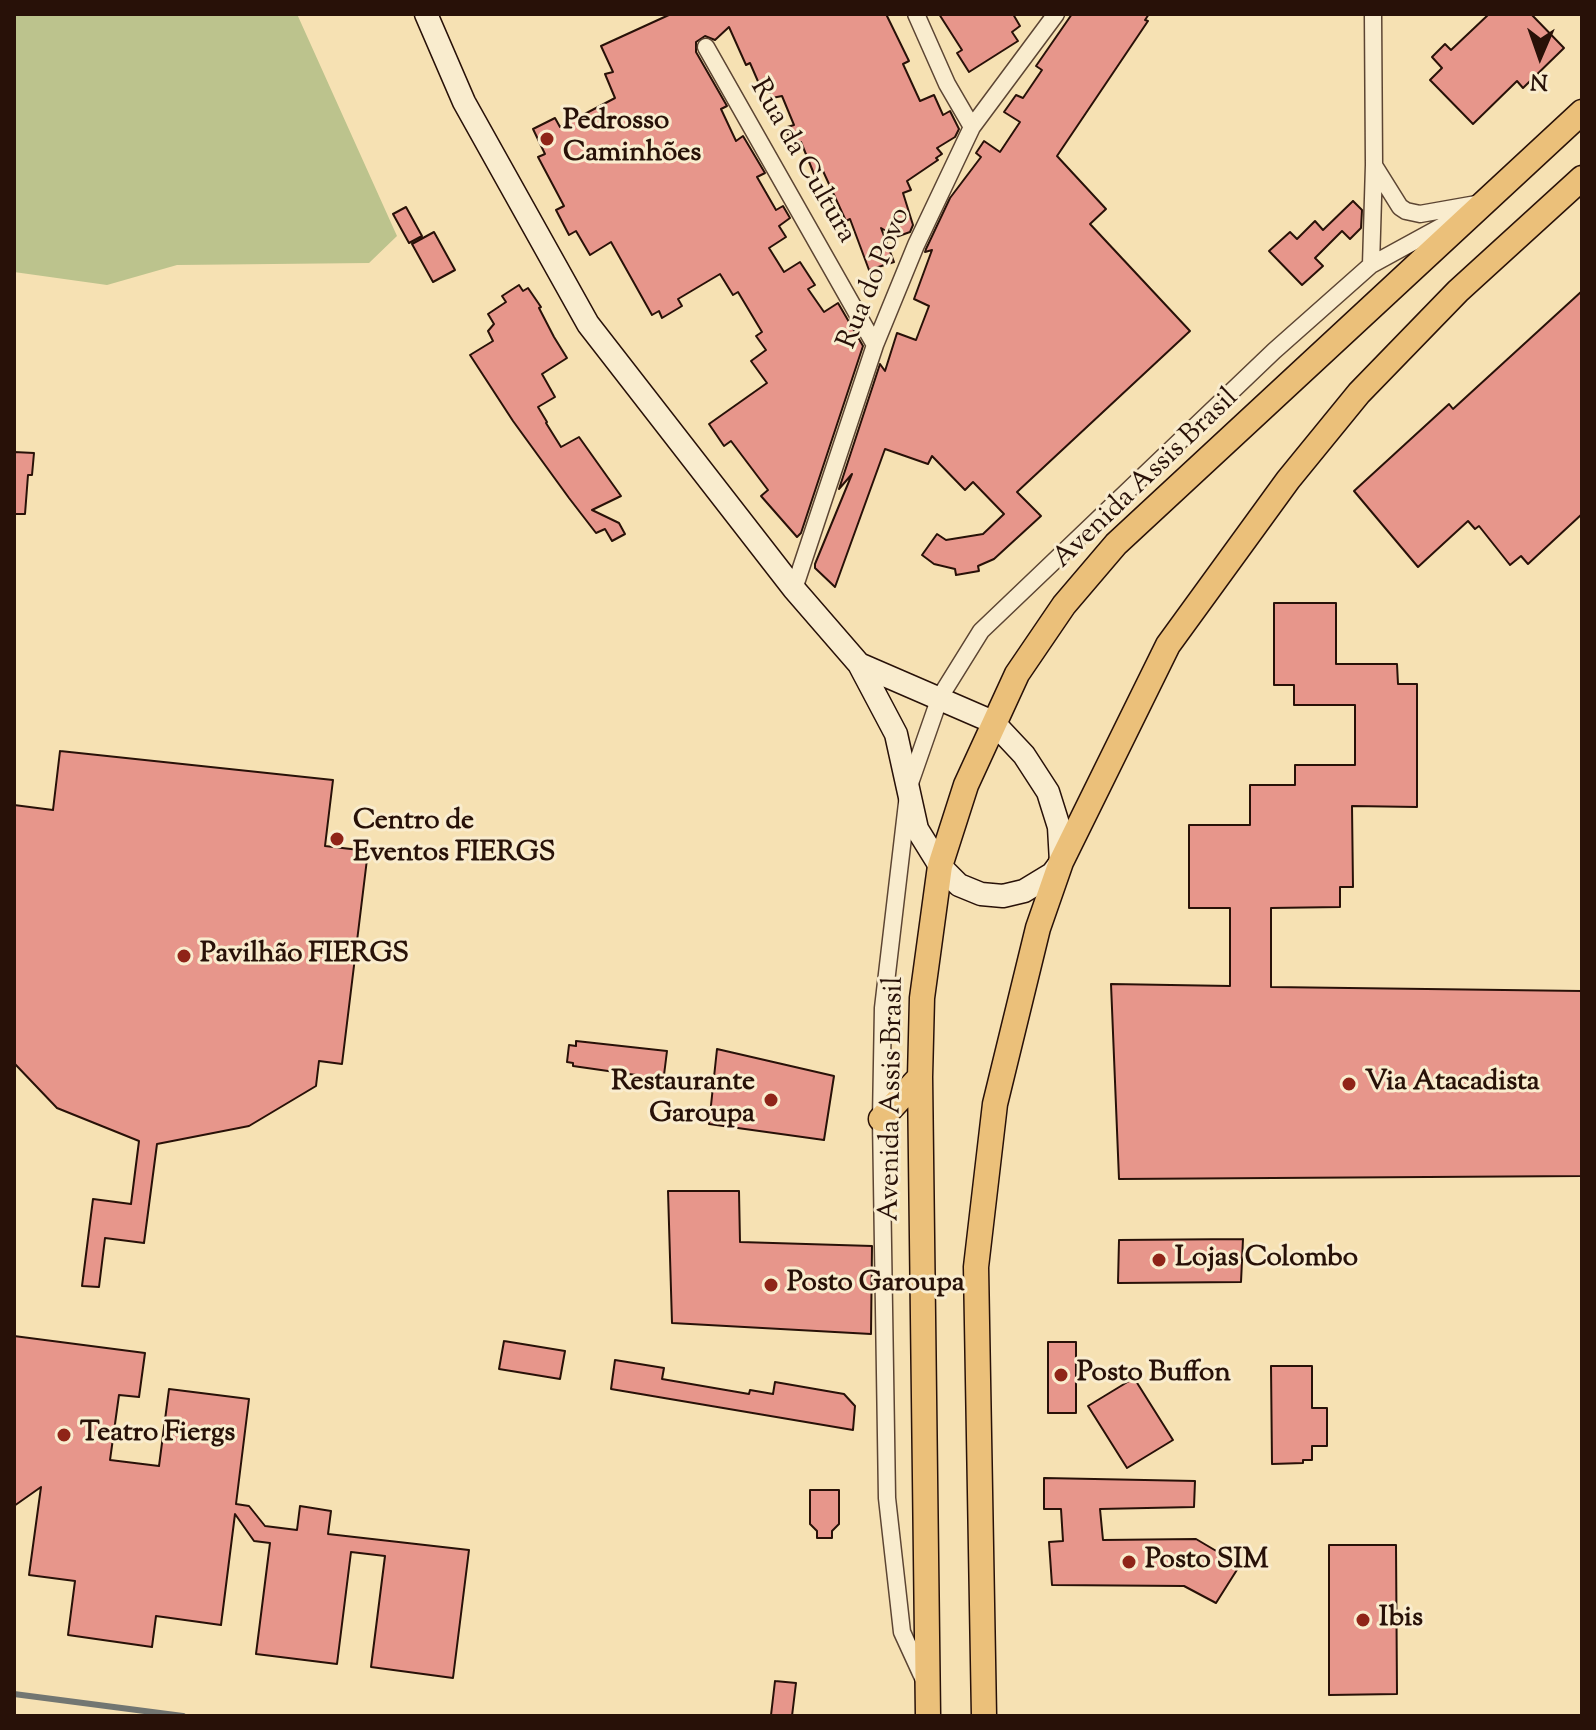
<!DOCTYPE html>
<html>
<head>
<meta charset="utf-8">
<style>
	body { margin:0 }
	#map { position:relative; width:1596px; height:1730px; overflow:hidden; background:#f6e1b3; font-family:"Sorts Mill Goudy",serif }
	canvas { display:block }
	.frame { position:absolute; inset:0; border:16px solid #281108; pointer-events:none }
	.north { position:absolute; left:1500px; top:16px; width:80px; height:80px; -webkit-text-stroke:6px #f9ecce; paint-order:stroke; rotate:182deg; font-size:22px; font-weight:700; line-height:32px; text-align:center; color:#281108 }
	.north::after { content:''; display:block; margin:auto; width:28px; height:36px; background:#281108; clip-path:polygon(50% 0,100% 100%,50% 72%,0 100%) }
</style>
</head>
<body>
<div id="map">
<canvas width="1596" height="1730"></canvas>
<div class="frame"></div>
<div class="north">N</div>
</div>
<script>
const ctx = document.querySelector('canvas').getContext('2d');
ctx.lineJoin = 'round';
function fillPath(path, color) {
  ctx.fillStyle = color;
  ctx.fill(path, 'evenodd');
}
function shape(rows) {
  const path = new Path2D();
  for (const r of rows) {
    path.moveTo(r[0], r[1]);
    for (let i = 2; i < r.length; i += 2) path.lineTo(r[i], r[i + 1]);
  }
  return path;
}
function trace(path, color, width, dash) {
  ctx.strokeStyle = color;
  ctx.lineWidth = width;
  ctx.lineCap = dash ? 'butt' : 'round';
  ctx.setLineDash(dash || []);
  ctx.stroke(path);
}
function label(font, color, halo, rows, align = 'center') {
  ctx.font = font + ' "Sorts Mill Goudy",serif';
  ctx.lineWidth = 6;
  ctx.setLineDash([]);
  ctx.textBaseline = 'middle';
  ctx.strokeStyle = halo;
  ctx.fillStyle = color;
  for (const [text, x, y, turn = 0] of rows) {
    ctx.save();
    ctx.translate(x, y);
    ctx.rotate((+turn || 0) * Math.PI / 180);
    ctx.textAlign = isNaN(turn) ? turn : align;
    if (halo) ctx.strokeText(text, 0, 0);
    ctx.fillText(text, 0, 0);
    ctx.restore();
  }
}
const green = shape([
	[14,14,297,14,397,236,369,263,177,265,107,285,14,272]
]);
const stream = shape([
	[14,1694,183,1716]
]);
const building = shape([
	[671,14,886,14,909,61,903,64,920,101,934,95,943,115,950,111,959,129,955,137,937,148,942,154,936,158,938,160,907,181,911,190,903,193,913,225,910,232,896,237,881,228,894,262,869,270,850,219,846,221,823,171,814,174,801,142,794,145,784,128,794,125,782,96,772,98,765,83,760,86,750,63,746,65,729,27,715,40,705,36,696,42,696,52,727,106,721,109,736,141,743,136,765,173,757,177,776,210,783,206,790,218,779,226,786,237,769,248,784,272,800,262,815,285,808,289,824,312,838,303,863,346,801,533,797,537,761,496,768,490,731,441,724,446,709,424,767,383,751,361,766,350,756,336,762,332,738,292,733,295,720,274,678,299,682,306,662,318,659,311,652,315,611,242,590,255,576,231,569,235,556,210,564,206,538,157,545,154,533,129,555,118,560,127,615,98,605,74,613,72,601,46,671,14],
	[939,14,1013,14,1020,26,1012,32,1018,41,969,72,957,53,962,50,939,14],
	[1072,14,1149,14,1145,20,1148,21,1057,156,1106,209,1090,224,1190,331,1017,492,1041,516,994,559,978,566,979,571,956,575,955,569,934,564,922,555,937,534,946,540,983,534,1004,514,973,482,965,490,932,456,928,464,885,449,835,587,815,568,815,564,852,474,839,489,880,364,885,371,897,333,916,340,929,306,914,299,932,250,925,252,926,249,950,198,981,157,976,153,984,141,1000,152,1020,122,1004,112,1016,95,1023,98,1042,70,1036,66,1072,14],
	[1489,14,1531,14,1564,48,1523,88,1517,81,1473,124,1430,80,1442,68,1432,57,1445,44,1451,50,1489,14],
	[1353,201,1362,210,1361,228,1350,239,1342,231,1315,258,1323,266,1302,285,1269,251,1290,232,1297,239,1315,221,1323,230,1353,201],
	[406,207,422,236,409,243,393,214,406,207],
	[434,232,455,270,433,282,412,244,434,232],
	[519,285,523,291,528,288,541,307,539,308,554,337,567,358,542,374,555,397,538,407,547,422,546,423,561,447,579,437,621,496,592,510,619,523,625,534,612,541,605,529,596,533,569,498,513,421,470,355,493,341,488,331,494,324,488,314,506,302,502,296,519,285],
	[1582,291,1582,514,1528,564,1521,556,1510,565,1479,526,1475,529,1468,521,1418,567,1354,491,1449,404,1453,409,1582,291],
	[14,452,34,453,32,475,28,475,25,514,14,514,14,452],
	[1274,603,1336,603,1336,664,1397,664,1398,684,1417,684,1417,807,1352,806,1353,887,1340,887,1340,907,1271,908,1271,987,1582,991,1582,1176,1119,1179,1111,984,1230,986,1230,908,1189,908,1189,825,1250,825,1250,785,1295,785,1295,765,1355,765,1355,705,1294,705,1294,685,1274,685,1274,603],
	[60,751,333,780,325,846,368,851,342,1064,319,1061,316,1086,249,1126,157,1144,144,1243,105,1238,99,1287,82,1286,93,1199,131,1204,139,1141,57,1108,14,1063,14,805,53,810,60,751],
	[576,1041,667,1051,663,1083,636,1079,636,1075,573,1066,573,1063,567,1062,569,1045,576,1046,576,1041],
	[717,1049,834,1076,824,1140,709,1124,717,1049],
	[668,1191,739,1191,740,1242,872,1246,871,1334,672,1323,668,1191],
	[1243,1239,1241,1282,1118,1283,1119,1240,1243,1239],
	[14,1336,145,1353,139,1397,119,1395,110,1460,159,1466,169,1389,249,1399,236,1504,249,1506,265,1526,297,1530,300,1506,331,1511,328,1534,469,1550,453,1678,371,1667,385,1556,351,1552,337,1664,256,1654,270,1543,254,1541,235,1514,221,1625,156,1616,152,1647,68,1635,75,1581,29,1575,41,1487,14,1506,14,1336],
	[504,1341,565,1351,560,1379,499,1369,504,1341],
	[1048,1342,1076,1342,1076,1413,1048,1413,1048,1342],
	[615,1360,664,1368,662,1379,749,1394,750,1390,773,1394,775,1382,844,1394,855,1406,853,1430,611,1389,615,1360],
	[1271,1366,1312,1366,1312,1408,1327,1408,1327,1446,1312,1446,1312,1460,1303,1460,1303,1463,1272,1464,1271,1366],
	[1134,1378,1173,1440,1127,1468,1088,1406,1134,1378],
	[1044,1478,1195,1481,1194,1507,1100,1509,1103,1540,1196,1539,1240,1565,1216,1603,1184,1586,1052,1585,1049,1542,1063,1541,1061,1509,1044,1509,1044,1478],
	[810,1490,839,1490,839,1524,832,1531,832,1538,817,1538,817,1531,810,1524,810,1490],
	[1329,1545,1396,1545,1397,1694,1329,1695,1329,1545],
	[775,1681,796,1683,792,1716,771,1715,775,1681]
]);
const minor = shape([
	[916,14,947,84,972,127],
	[706,47,875,345],
	[1375,167,1400,207,1406,211,1420,214,1482,203],
	[1371,265,1374,165,1373,14],
	[794,589,875,345,916,245,972,127,1056,14],
	[924,1680,902,1632,887,1498,881,1119,883,1008,909,786,940,697,981,631,1274,351,1371,265,1457,218]
]);
const secondary = shape([
	[426,14,464,102,588,324,794,589,859,664,896,734,917,829,940,866,959,885,981,894,1003,896,1024,891,1052,874,1061,862,1059,827,1048,792,1024,755,993,722,859,664]
]);
const primary = shape([
	[881,1119,920,1077],
	[928,1716,920,1077,922,998,940,866,966,785,1017,674,1064,605,1116,544,1582,112],
	[984,1716,976,1267,995,1104,1038,928,1061,862,1168,645,1288,480,1359,393,1458,291,1582,178]
]);
const markers = [
	[547,139,8,"#8f2418"],
	[337,839,8,"#8f2418"],
	[184,956,8,"#8f2418"],
	[1349,1084,8,"#8f2418"],
	[771,1100,8,"#8f2418"],
	[1159,1260,8,"#8f2418"],
	[771,1285,8,"#8f2418"],
	[1061,1375,8,"#8f2418"],
	[64,1435,8,"#8f2418"],
	[1129,1562,8,"#8f2418"],
	[1363,1620,8,"#8f2418"]
];
const poiNames = [
	["Pedrosso",563,123],
	["Caminhões",563,155],
	["Centro de",353,823],
	["Eventos FIERGS",353,855],
	["Pavilhão FIERGS",200,956],
	["Restaurante",755,1084,"right"],
	["Garoupa",755,1116,"right"],
	["Via Atacadista",1365,1084],
	["Lojas Colombo",1175,1260],
	["Posto Garoupa",787,1285],
	["Posto Buffon",1077,1375],
	["Teatro Fiergs",80,1435],
	["Posto SIM",1145,1562],
	["Ibis",1379,1620]
];
const streetNames = [
	["Rua da Cultura",801,162,60],
	["Rua do Povo",876,279,-68],
	["Avenida Assis Brasil",1147,480,-44],
	["Avenida Assis Brasil",894,1099,-89]
];
fillPath(green, '#bcc38d');
trace(stream, '#727672', 6);
fillPath(building, '#e7968b');
trace(building, '#281108', 2);
trace(minor, '#5c4533', 19);
trace(secondary, '#281108', 25);
trace(primary, '#281108', 27);
trace(minor, '#f9ecce', 16);
trace(secondary, '#f9ecce', 22);
trace(primary, '#ebc07a', 24);
for (const [x, y, r, color] of markers) {
  const dot = new Path2D();
  dot.arc(x, y, r, 0, 2 * Math.PI);
  ctx.fillStyle = color;
  ctx.fill(dot);
  trace(dot, '#f9ecce', 3);
}
label('bold 28px', '#281108', '#f9ecce', poiNames, 'left');
label('28px', '#281108', '#f9ecce', streetNames);
</script>
</body>
</html>
